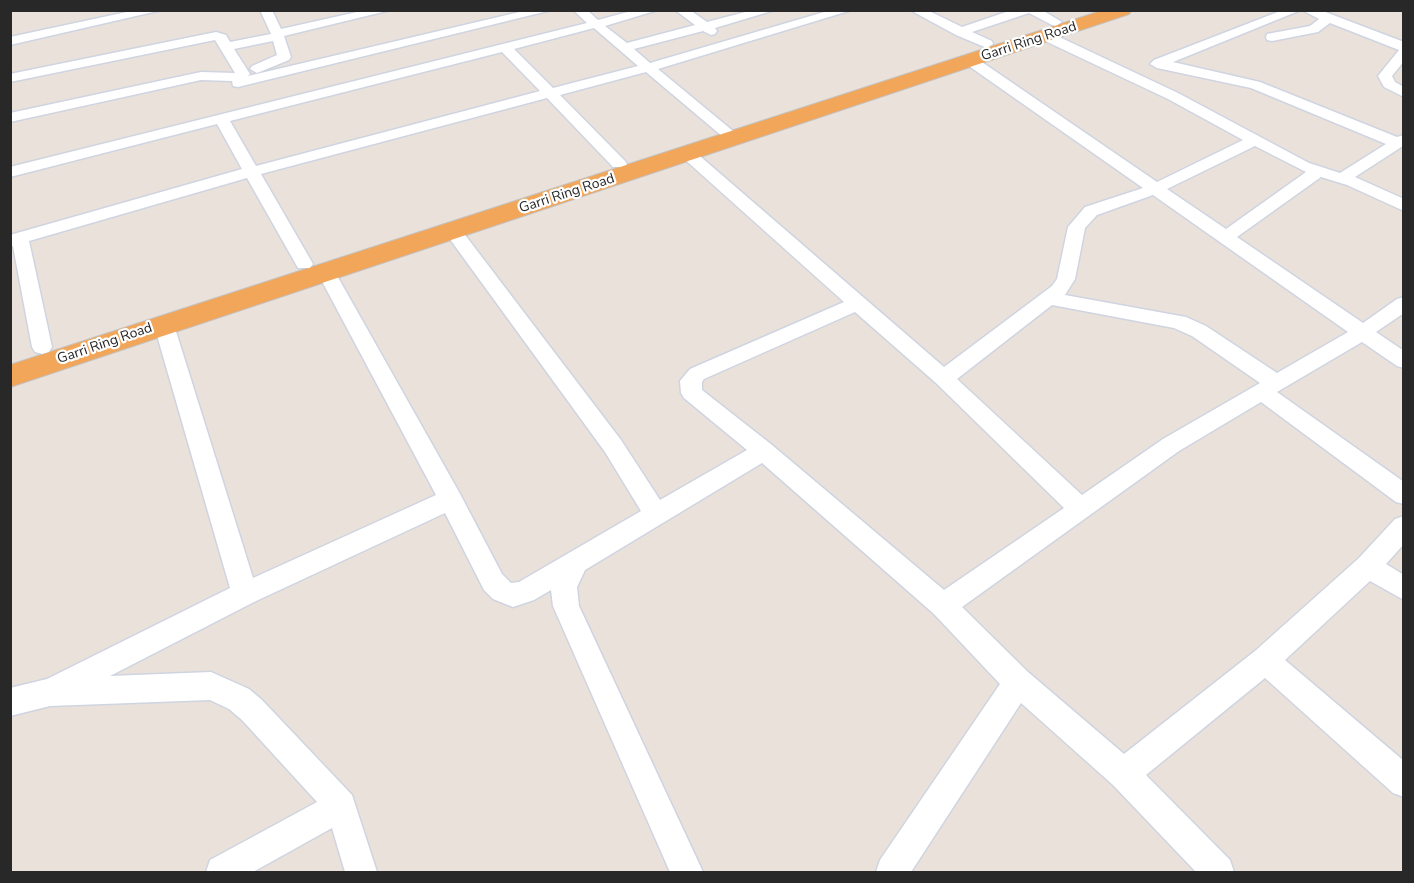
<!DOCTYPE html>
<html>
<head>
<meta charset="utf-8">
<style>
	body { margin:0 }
	#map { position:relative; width:1414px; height:883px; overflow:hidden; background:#eae2da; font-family:"Nunito Sans",sans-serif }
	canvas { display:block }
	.frame { position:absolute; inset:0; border:12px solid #282828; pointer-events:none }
</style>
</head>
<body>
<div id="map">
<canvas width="1414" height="883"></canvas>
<div class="frame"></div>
</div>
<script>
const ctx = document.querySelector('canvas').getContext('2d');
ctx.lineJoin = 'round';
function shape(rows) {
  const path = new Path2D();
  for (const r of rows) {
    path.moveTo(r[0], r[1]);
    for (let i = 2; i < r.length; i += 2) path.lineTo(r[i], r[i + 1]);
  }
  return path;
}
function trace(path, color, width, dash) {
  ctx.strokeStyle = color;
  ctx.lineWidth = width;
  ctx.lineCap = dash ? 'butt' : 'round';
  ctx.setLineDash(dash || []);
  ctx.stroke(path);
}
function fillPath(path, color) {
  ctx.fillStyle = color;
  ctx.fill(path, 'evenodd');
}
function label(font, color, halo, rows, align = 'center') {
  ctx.font = font + ' "Nunito Sans",sans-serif';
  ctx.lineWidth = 4.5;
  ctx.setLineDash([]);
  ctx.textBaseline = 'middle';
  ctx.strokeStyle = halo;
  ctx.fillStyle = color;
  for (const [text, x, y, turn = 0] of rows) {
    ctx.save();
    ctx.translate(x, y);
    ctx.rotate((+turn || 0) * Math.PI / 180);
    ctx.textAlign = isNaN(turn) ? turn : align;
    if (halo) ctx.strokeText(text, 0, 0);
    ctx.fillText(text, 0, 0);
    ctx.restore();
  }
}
const minor = shape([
	[136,10,162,10,10,45,10,37,136,10],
	[260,10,272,10,281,29,366,10,391,10,284,36,291,57,289,60,257,73,250,69,252,66,277,55,273,41,234,49,250,74,248,76,528,10,552,10,238,87,233,86,232,81,201,80,10,122,10,113,201,72,235,73,215,40,10,82,10,74,216,32,226,35,230,42,271,34,260,10],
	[573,10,587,10,598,20,635,10,658,10,605,26,627,43,695,25,675,10,690,10,707,22,753,10,775,10,715,28,717,31,715,34,711,35,703,31,634,49,650,63,831,10,852,10,658,69,739,136,742,139,739,142,729,142,646,72,560,95,625,161,627,164,625,167,613,167,547,98,261,174,313,264,310,268,298,268,247,178,29,241,52,347,49,352,42,354,35,352,32,347,13,246,10,246,10,235,242,169,217,124,10,177,10,167,587,23,573,10],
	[594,28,638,66,553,88,514,49,594,28],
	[502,52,540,91,256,166,230,121,502,52],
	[910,10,927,10,962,27,1012,10,1042,10,1062,22,1056,26,1052,25,1029,13,972,32,992,41,993,44,987,48,956,35,910,10],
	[1283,10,1301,10,1173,62,1260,82,1397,137,1404,135,1403,146,1355,177,1404,199,1404,211,1347,185,1321,177,1237,237,1363,323,1397,299,1404,297,1404,313,1376,332,1404,351,1404,368,1397,366,1362,342,1277,392,1404,482,1404,504,1396,502,1261,402,1179,451,962,607,1028,672,1124,754,1255,651,1359,558,1395,519,1404,516,1404,544,1386,564,1404,575,1404,600,1370,581,1285,660,1404,761,1404,797,1393,793,1265,678,1146,775,1230,860,1234,872,1196,872,1113,785,1021,703,911,872,876,872,880,860,1000,684,934,614,762,463,585,570,577,587,579,606,703,872,670,872,553,606,551,590,534,600,513,607,493,599,484,590,445,513,254,602,110,676,211,672,249,689,262,700,352,795,377,872,345,872,332,828,253,872,206,872,210,860,317,802,242,720,229,709,210,700,50,706,10,716,10,688,47,679,230,588,154,325,157,320,164,318,171,320,174,325,253,578,436,495,317,272,319,268,326,266,333,268,335,272,459,492,502,574,511,583,519,582,641,511,605,452,444,231,447,227,459,227,621,440,660,500,747,450,684,398,681,393,680,381,690,369,844,302,682,157,680,154,682,151,694,151,944,367,1052,286,1057,279,1068,227,1085,207,1143,188,966,64,964,61,966,58,976,58,1157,182,1243,140,1168,99,1043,40,1042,37,1043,34,1053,34,1178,93,1309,163,1340,173,1386,144,1251,88,1157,68,1150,64,1154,60,1283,10],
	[1255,146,1306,172,1226,229,1167,189,1255,146],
	[1153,195,1348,332,1277,373,1206,326,1186,317,1065,295,1075,279,1085,228,1097,215,1153,195],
	[1052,305,1174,328,1192,336,1260,383,1163,439,1082,495,957,379,1052,305],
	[855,312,936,383,1064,508,944,590,772,445,702,390,702,382,704,379,855,312],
	[1302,10,1320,10,1404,42,1404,61,1392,76,1395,82,1404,87,1404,97,1384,87,1378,76,1399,50,1330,23,1318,32,1272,41,1267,40,1266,37,1267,34,1310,26,1319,19,1302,10]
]);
const trunk = shape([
	[1104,10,1132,10,1129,14,10,387,10,365,1104,10]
]);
const farStreetnames = [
	["Garri Ring Road",1029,42,-18],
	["Garri Ring Road",567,194,-18],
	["Garri Ring Road",105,344,-19]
];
trace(minor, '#cfd4e1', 3);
trace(trunk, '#c3c3c3', 2);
fillPath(minor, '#fff');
fillPath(trunk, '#f2a65a');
label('14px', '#282828', '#fff', farStreetnames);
</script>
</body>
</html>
